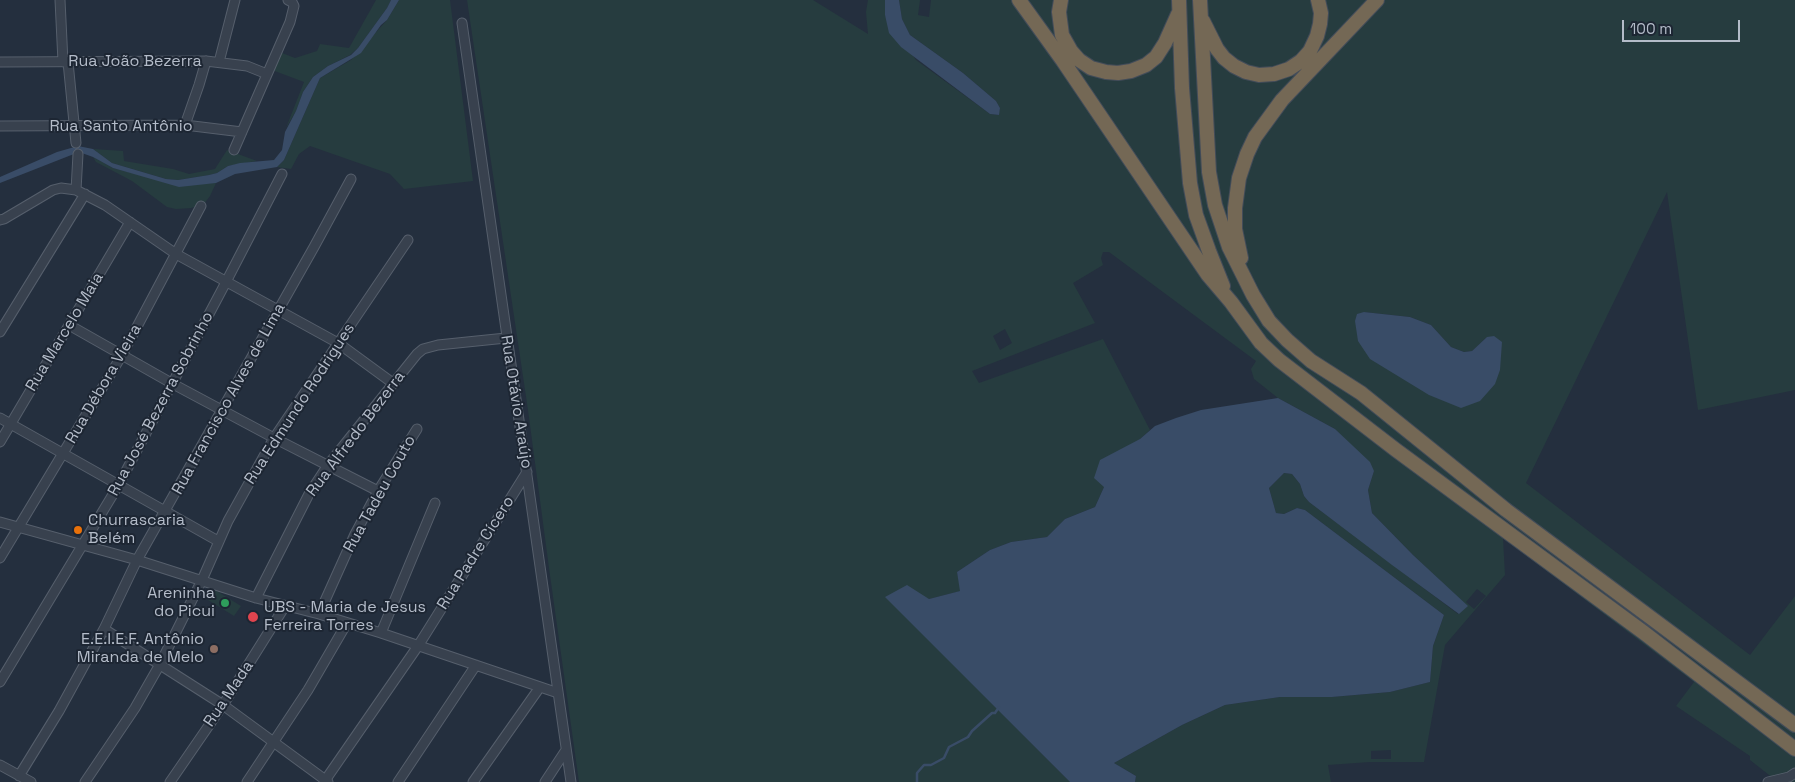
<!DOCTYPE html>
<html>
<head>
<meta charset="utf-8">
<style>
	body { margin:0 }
	#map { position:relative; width:1795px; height:782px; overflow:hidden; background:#242f3e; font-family:"Space Grotesk",sans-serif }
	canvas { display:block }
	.scale { position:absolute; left:1622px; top:20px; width:118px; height:22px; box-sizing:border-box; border:2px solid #b4bcc9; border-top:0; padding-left:6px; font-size:15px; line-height:18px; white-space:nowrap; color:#b4bcc9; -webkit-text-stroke:4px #1d2633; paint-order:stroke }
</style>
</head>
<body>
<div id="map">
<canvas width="1795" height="782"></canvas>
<div class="scale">100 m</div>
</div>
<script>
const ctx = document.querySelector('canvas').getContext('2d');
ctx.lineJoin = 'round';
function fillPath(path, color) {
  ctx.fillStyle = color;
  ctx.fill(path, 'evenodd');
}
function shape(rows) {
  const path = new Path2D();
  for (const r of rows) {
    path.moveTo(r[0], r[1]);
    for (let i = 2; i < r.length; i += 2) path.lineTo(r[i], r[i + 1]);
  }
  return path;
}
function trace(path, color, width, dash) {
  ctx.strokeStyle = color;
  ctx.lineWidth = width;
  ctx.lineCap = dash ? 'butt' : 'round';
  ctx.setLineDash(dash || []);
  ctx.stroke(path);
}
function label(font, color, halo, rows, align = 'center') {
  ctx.font = font + ' "Space Grotesk",sans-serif';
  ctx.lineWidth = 4;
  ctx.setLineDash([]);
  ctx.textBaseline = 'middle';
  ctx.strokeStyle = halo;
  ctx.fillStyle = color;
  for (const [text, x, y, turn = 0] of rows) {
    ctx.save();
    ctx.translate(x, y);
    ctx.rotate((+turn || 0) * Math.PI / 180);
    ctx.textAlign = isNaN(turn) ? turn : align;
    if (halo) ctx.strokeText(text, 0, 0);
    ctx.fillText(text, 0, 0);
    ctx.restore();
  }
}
const green = shape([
	[376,0,391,0,387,8,358,48,350,55,328,66,313,77,303,92,296,111,286,128,304,82,272,70,282,53,295,58,317,51,320,44,349,48],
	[399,0,450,0,473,181,404,189,390,174,310,146,299,154,291,169,277,167,284,160,320,78,351,60,387,20],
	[467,0,813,0,868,34,866,12,868,0,885,0,885,15,916,60,990,114,998,115,1000,108,996,101,963,73,910,35,902,19,899,0,920,0,918,15,929,17,931,0,1795,0,1795,390,1698,410,1667,192,1526,483,1750,655,1795,596,1795,782,1778,782,1750,760,1750,756,1676,706,1694,682,1503,538,1505,575,1445,645,1424,762,1370,762,1328,765,1331,782,1135,782,1136,776,1114,763,1182,725,1225,705,1280,697,1332,697,1390,692,1430,682,1433,646,1444,615,1305,510,1297,508,1284,514,1276,513,1269,488,1284,473,1292,474,1300,484,1304,496,1309,502,1458,614,1467,606,1413,555,1372,513,1368,490,1374,471,1335,429,1278,398,1254,379,1251,369,1256,361,1109,252,1103,252,1101,258,1103,265,1073,283,1095,323,972,371,979,383,1103,339,1150,430,1140,439,1104,487,1095,507,1065,519,1047,537,1011,542,990,550,957,572,961,591,929,599,886,597,1070,782,579,782,549,568,528,410],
	[1364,312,1410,317,1431,325,1451,347,1464,352,1472,351,1487,337,1461,408],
	[1005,329,1012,343,1000,350,993,336],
	[1477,589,1486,596,1474,609,1466,602],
	[1391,750,1391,759,1371,759,1371,751],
	[93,149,123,151,124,161,173,169,189,174,215,169,227,150,257,161,228,166,217,173,209,175,178,180,166,179,112,163],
	[93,157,113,168,148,177,190,184,216,183,210,196,203,205,191,208,176,209,167,207,132,181,96,162],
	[215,590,241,606,234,616,208,600]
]);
const water = shape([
	[391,0,399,0,387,20,381,25,361,53,320,78,284,160,277,167,235,174,216,183,179,187,113,168,93,157,79,152,0,183,0,177,57,152,78,146,93,149,112,163,166,179,178,180,209,175,217,173,228,166,240,163,274,160,282,150,285,132,296,111,303,92,313,77,328,66,351,55,358,48,387,8],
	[885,0,899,0,902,19,910,35,963,73,996,101,1000,108,999,115,990,114,901,47,889,33,885,15],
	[1364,312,1410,317,1431,325,1451,347,1464,352,1472,351,1487,337,1494,336,1502,342,1500,370,1495,384,1480,401,1461,408,1429,395,1370,359,1358,341,1355,321,1357,314],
	[1278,398,1335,429,1370,462,1374,471,1368,490,1372,513,1413,555,1468,606,1459,614,1392,565,1309,502,1304,496,1300,484,1292,474,1284,473,1269,488,1276,513,1284,514,1297,508,1305,510,1444,615,1433,646,1430,682,1390,692,1332,697,1280,697,1225,705,1182,725,1114,763,1136,776,1135,782,1070,782,885,597,907,585,929,599,960,591,957,572,990,550,1011,542,1047,537,1065,519,1095,507,1104,487,1094,478,1100,460,1140,439,1155,426,1176,418,1201,410]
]);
const stream = shape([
	[917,782,917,773,924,765,931,765,944,758,949,747,968,737,972,731,992,713,995,713,999,707]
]);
const minor = shape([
	[60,0,63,62],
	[462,23,571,782],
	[0,62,206,61,247,66,267,74],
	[68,62,76,143],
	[219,62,235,0],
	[185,125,199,85,206,61],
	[0,126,185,125,242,132],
	[234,150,290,22,294,6,292,2,288,0],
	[78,154,76,190,105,205,176,254,338,343,394,384],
	[0,220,4,219,53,190,61,188,76,190],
	[69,325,173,384,274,438,378,491],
	[0,332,85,194],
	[0,418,218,541],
	[0,442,130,222],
	[0,522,137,560,256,598,319,614,381,633,558,693],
	[0,558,122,355,201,206],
	[256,598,309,494,328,465,417,354,423,349,438,345,506,338],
	[319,614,355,534,378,491,417,429],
	[104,629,223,705,328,782],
	[381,633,435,503],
	[0,682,118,486,226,282,282,174],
	[0,765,31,782],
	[19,776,59,711,104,629,137,560,314,247,351,179],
	[85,782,135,708,159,666,202,580,228,521,274,438,408,240],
	[170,782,223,705,285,606],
	[247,782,308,690,347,623],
	[324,782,418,646,527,472],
	[398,782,476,665],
	[473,782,540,687],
	[545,782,566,750],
	[1768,782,1789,777,1795,773]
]);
const highway = shape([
	[1019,0,1063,61,1208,275,1231,302,1261,343,1279,360,1396,450,1643,632,1795,749],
	[1061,0,1059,12,1062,35,1071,51,1079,60,1091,68,1106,72,1118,73,1131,71,1146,65,1156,57,1165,43,1178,14],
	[1179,0,1182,88,1190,183,1196,215,1209,251,1223,286],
	[1200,0,1209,172,1215,205,1229,247,1253,295,1269,321,1287,340,1311,361,1361,393,1506,510,1795,725],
	[1203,21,1217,49,1224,58,1234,66,1246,72,1259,75,1274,74,1289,69,1301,61,1310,51,1317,36,1320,24,1321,13,1318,0],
	[1241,258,1235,229,1235,208,1239,178,1247,154,1255,137,1282,100,1377,0]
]);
const markers = [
	[78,530,5,"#e8710a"],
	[225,603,5,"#2e9e5b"],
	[253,617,6,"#e0444e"],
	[214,649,5,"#8d6e63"]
];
const streetNames = [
	["Rua João Bezerra",135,62],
	["Rua Santo Antônio",121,127],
	["Rua Marcelo Maia",65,332,-59],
	["Rua Débora Vieira",104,384,-60],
	["Rua Francisco Alves de Lima",229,399,-61],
	["Rua Otávio Araújo",516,402,81],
	["Rua José Bezerra Sobrinho",161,404,-62],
	["Rua Edmundo Rodrigues",300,404,-57],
	["Rua Alfredo Bezerra",356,434,-53],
	["Rua Tadeu Couto",380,494,-61],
	["Rua Padre Cícero",476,553,-58],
	["Rua Mada",229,694,-56]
];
const poiNames = [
	["Churrascaria",88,521],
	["Belém",88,539],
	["Areninha",215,594,"right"],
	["do Picui",215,612,"right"],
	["UBS - Maria de Jesus",264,608],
	["Ferreira Torres",264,626],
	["E.E.I.E.F. Antônio",204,640,"right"],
	["Miranda de Melo",204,658,"right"]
];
fillPath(green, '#263c3f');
fillPath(water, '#394c67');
trace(stream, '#394c67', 2.5);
trace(minor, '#565f6c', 11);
trace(highway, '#434c59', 16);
trace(minor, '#38414e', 9);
trace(highway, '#746855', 14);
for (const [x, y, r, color] of markers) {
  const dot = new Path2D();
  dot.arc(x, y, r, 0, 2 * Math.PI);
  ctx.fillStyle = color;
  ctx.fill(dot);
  trace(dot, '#1d2633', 2);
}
label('16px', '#b4bcc9', '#1d2633', streetNames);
label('16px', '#b4bcc9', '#1d2633', poiNames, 'left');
</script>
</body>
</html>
